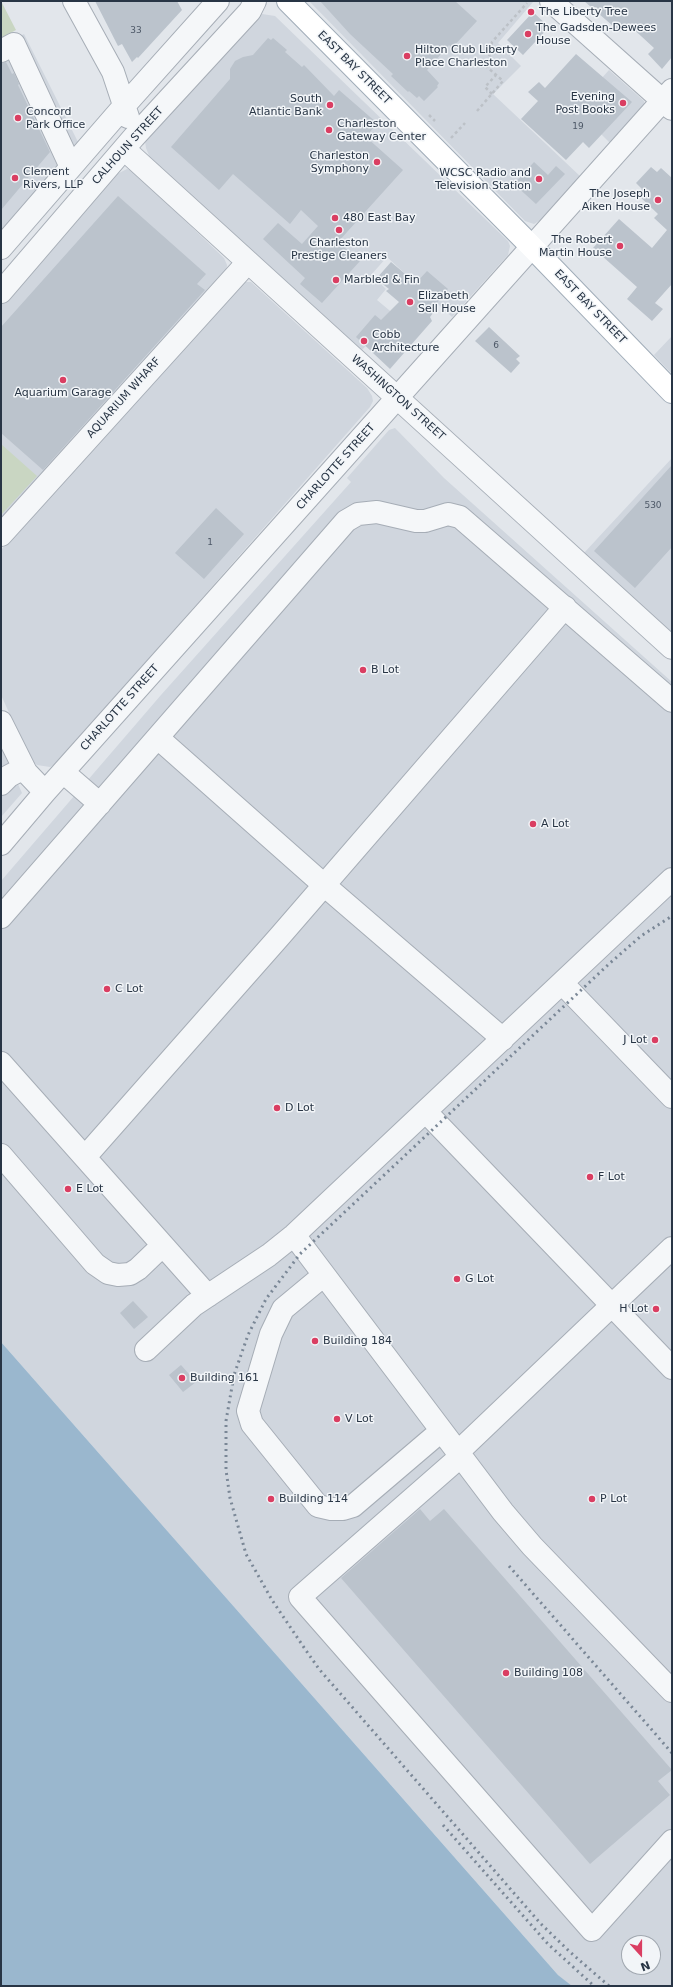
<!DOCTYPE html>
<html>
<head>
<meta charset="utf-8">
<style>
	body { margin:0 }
	#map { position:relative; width:673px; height:1987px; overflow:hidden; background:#e2e6eb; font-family:"DejaVu Sans",sans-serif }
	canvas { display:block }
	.frame { position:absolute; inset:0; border:2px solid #283545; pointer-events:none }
	.north { position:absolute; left:621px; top:1935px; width:40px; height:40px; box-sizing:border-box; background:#f2f5f8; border:1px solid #a1a8b0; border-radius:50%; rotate:159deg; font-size:11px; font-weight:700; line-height:16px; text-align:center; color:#283545 }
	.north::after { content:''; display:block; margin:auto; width:14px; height:18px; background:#da3e62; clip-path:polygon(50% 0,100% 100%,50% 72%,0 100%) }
</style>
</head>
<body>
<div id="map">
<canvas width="673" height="1987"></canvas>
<div class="frame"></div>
<div class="north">N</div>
</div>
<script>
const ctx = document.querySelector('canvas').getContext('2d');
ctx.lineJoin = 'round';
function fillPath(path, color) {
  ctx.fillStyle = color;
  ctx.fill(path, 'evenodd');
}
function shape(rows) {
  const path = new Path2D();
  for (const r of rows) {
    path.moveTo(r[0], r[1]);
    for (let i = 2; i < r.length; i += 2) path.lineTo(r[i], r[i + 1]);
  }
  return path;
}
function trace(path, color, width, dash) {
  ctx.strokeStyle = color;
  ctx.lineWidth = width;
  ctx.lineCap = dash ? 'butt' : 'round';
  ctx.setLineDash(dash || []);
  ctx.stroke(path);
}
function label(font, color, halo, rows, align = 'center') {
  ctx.font = font + ' "DejaVu Sans",sans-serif';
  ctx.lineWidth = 3;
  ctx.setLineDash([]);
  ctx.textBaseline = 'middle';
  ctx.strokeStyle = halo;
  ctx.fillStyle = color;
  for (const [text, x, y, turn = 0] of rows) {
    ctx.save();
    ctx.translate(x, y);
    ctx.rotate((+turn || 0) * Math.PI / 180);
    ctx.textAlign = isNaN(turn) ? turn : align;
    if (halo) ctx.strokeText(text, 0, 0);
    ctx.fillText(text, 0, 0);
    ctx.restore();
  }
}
const built = shape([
	[309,1,532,1,533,2,498,43,521,66,493,94,581,177,542,219,534,224,525,221],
	[262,14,275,16,508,241,510,246,508,255,452,317,387,257,371,275,386,289,377,300,395,315,362,350,153,164,150,158,146,148,145,141,255,16],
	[24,34,81,148,1,240,1,46],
	[609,70,644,101,644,107,611,144,575,108],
	[127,169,133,171,224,258,227,265,226,274,1,529,1,305,117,174],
	[245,282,251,282,367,388,372,396,373,401,370,407,56,764,50,767,37,765,31,761,1,695,1,550,237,285],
	[672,336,672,374,654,355],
	[395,428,444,478,672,682,672,1986,571,1986,558,1975,1,1342,1,881,161,695,351,482,347,478,389,430],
	[629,1943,653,1943,653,1967,629,1967],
	[672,458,672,634,584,553],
	[1,747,22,793,1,817]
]);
const green = shape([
	[1,1,16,30,1,38],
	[1,444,37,476,1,515]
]);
const water = shape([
	[1,1342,558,1975,572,1986,1,1986]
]);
const building = shape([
	[95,1,177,1,182,10,138,58,137,57,132,62,122,44,118,46],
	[320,1,455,1,477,21,452,48,449,45,427,70,439,83,437,86,438,87,424,101,419,96,417,98,409,91,408,92,391,76,393,74,350,34],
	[584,1,672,1,672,57,662,69,648,54,654,48,628,24,620,32],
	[533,12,549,27,523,55,507,40],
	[268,38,271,40,273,38,287,50,285,52,302,67,304,65,334,96,339,90,377,123,366,137,403,170,338,242,360,261,322,303,300,284,305,278,263,239,278,223,302,244,318,226,301,210,290,224,233,174,219,190,171,147,230,79,230,69,235,61,243,57,253,55],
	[576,54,632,102,589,148,583,142,566,160,521,119,538,101,528,92,539,82,545,88],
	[6,62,12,74,14,73,19,84,18,85,50,152,1,210,1,63],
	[534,162,548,175,556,166,565,174,536,204,514,184],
	[651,167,657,172,661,168,672,178,672,284,655,303,663,309,652,321,627,299,637,287,593,248,619,219,652,248,667,230,654,218,658,214,637,194,642,189,636,183],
	[118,196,206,274,197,284,205,290,43,470,1,433,1,327],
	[391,262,416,283,427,271,448,289,444,293,445,294,430,310,433,313,430,317,432,321,390,369,356,337,375,315,381,320,399,302,386,291,389,289,376,279],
	[489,327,520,356,516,359,520,363,511,373,475,341],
	[672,465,672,547,635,588,594,551],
	[216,508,244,534,204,579,175,553],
	[133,1301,148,1317,134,1329,120,1313],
	[181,1365,196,1382,183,1392,169,1375],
	[420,1509,430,1521,444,1509,672,1770,658,1781,670,1795,590,1864,341,1578]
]);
const path = shape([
	[492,94,485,87,496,75],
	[477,111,503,81,487,67,492,42,527,3],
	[429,115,435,121],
	[451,138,465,123]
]);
const minor = shape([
	[74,1,113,72,128,117],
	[551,1,672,109],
	[1,51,14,44,71,167],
	[124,149,672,648],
	[1,248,124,106,218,1],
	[1,292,134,137,250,11,255,1],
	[1,535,248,262],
	[1,722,26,772,45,792],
	[158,738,324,885,503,1039],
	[63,772,100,804],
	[1,784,9,776,24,768],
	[1,844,45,792,672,90],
	[1,917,346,521,358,514,377,512,416,521,425,521,448,514,460,517,672,701],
	[562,983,672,1097],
	[1,1063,208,1296],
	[426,1112,672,1368],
	[1,1155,95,1264,108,1273,118,1275,130,1274,138,1269,162,1246],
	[85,1157,280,936,565,607],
	[294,1235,503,1512,532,1546,672,1691],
	[324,1275,283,1309,271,1334,248,1411,252,1424,318,1506,331,1509,343,1509,353,1506,441,1431],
	[146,1350,194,1305,269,1255,294,1235,672,879],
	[457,1453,672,1248],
	[460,1457,300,1597,592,1930,672,1841]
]);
const major = shape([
	[288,1,532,247,672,392]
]);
const rail = shape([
	[509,1566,672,1753],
	[443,1825,548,1944,594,1986],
	[609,1986,570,1952,540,1923,319,1669,305,1649,272,1600,246,1554,230,1498,226,1470,226,1421,234,1375,248,1335,266,1299,300,1254,610,963,641,936,672,916]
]);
const markers = [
	[531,12,4,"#da3e62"],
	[528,34,4,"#da3e62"],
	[407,56,4,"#da3e62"],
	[623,103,4,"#da3e62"],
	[330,105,4,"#da3e62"],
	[18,118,4,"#da3e62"],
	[329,130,4,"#da3e62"],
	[377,162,4,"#da3e62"],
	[15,178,4,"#da3e62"],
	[539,179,4,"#da3e62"],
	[658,200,4,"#da3e62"],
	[335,218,4,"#da3e62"],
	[339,230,4,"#da3e62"],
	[620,246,4,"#da3e62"],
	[336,280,4,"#da3e62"],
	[410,302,4,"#da3e62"],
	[364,341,4,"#da3e62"],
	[63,380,4,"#da3e62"],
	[363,670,4,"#da3e62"],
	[533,824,4,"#da3e62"],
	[107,989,4,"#da3e62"],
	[655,1040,4,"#da3e62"],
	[277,1108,4,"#da3e62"],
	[590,1177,4,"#da3e62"],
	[68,1189,4,"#da3e62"],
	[457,1279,4,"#da3e62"],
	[656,1309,4,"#da3e62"],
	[315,1341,4,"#da3e62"],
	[182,1378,4,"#da3e62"],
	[337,1419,4,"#da3e62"],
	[271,1499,4,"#da3e62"],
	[592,1499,4,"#da3e62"],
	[506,1673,4,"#da3e62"]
];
const numberNames = [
	["33",136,31],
	["19",578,127],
	["6",496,346],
	["530",653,506],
	["1",210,543]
];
const poiNames = [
	["The Liberty Tree",539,12],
	["The Gadsden-Dewees",536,28],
	["House",536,41],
	["Hilton Club Liberty",415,50],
	["Place Charleston",415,63],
	["Evening",615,97,"right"],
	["Post Books",615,110,"right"],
	["South",322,99,"right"],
	["Atlantic Bank",322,112,"right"],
	["Concord",26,112],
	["Park Office",26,125],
	["Charleston",337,124],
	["Gateway Center",337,137],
	["Charleston",369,156,"right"],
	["Symphony",369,169,"right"],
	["Clement",23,172],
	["Rivers, LLP",23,185],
	["WCSC Radio and",531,173,"right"],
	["Television Station",531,186,"right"],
	["The Joseph",650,194,"right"],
	["Aiken House",650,207,"right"],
	["480 East Bay",343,218],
	["The Robert",612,240,"right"],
	["Martin House",612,253,"right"],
	["Charleston",339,243,"center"],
	["Prestige Cleaners",339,256,"center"],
	["Marbled & Fin",344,280],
	["Elizabeth",418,296],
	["Sell House",418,309],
	["Cobb",372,335],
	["Architecture",372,348],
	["Aquarium Garage",63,393,"center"],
	["B Lot",371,670],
	["A Lot",541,824],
	["C Lot",115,989],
	["J Lot",647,1040,"right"],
	["D Lot",285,1108],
	["F Lot",598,1177],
	["E Lot",76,1189],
	["G Lot",465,1279],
	["H Lot",648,1309,"right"],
	["Building 184",323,1341],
	["Building 161",190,1378],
	["V Lot",345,1419],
	["Building 114",279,1499],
	["P Lot",600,1499],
	["Building 108",514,1673]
];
const streetNames = [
	["EAST BAY STREET",354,68,45],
	["CALHOUN STREET",128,146,-48],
	["EAST BAY STREET",590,307,46],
	["AQUARIUM WHARF",124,398,-48],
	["WASHINGTON STREET",398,398,42],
	["CHARLOTTE STREET",336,467,-48],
	["CHARLOTTE STREET",120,708,-48]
];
fillPath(built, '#d0d6de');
fillPath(green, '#c9d6c2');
fillPath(water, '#9ab7ce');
fillPath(building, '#bbc3cc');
trace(minor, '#a6adb6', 24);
trace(major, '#a0acb8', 24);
trace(path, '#bcc1c7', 2.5, [3, 3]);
trace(minor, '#f5f7f9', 22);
trace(major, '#fff', 22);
trace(rail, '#7a8796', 3, [2, 4]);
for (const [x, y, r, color] of markers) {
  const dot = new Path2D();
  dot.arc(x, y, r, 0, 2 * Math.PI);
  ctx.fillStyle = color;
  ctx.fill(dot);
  trace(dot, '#f2f5f8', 1.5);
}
label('9px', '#4d5867', null, numberNames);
label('11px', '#283545', '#f2f5f8', poiNames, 'left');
label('11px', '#283545', '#f2f5f8', streetNames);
</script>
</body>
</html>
